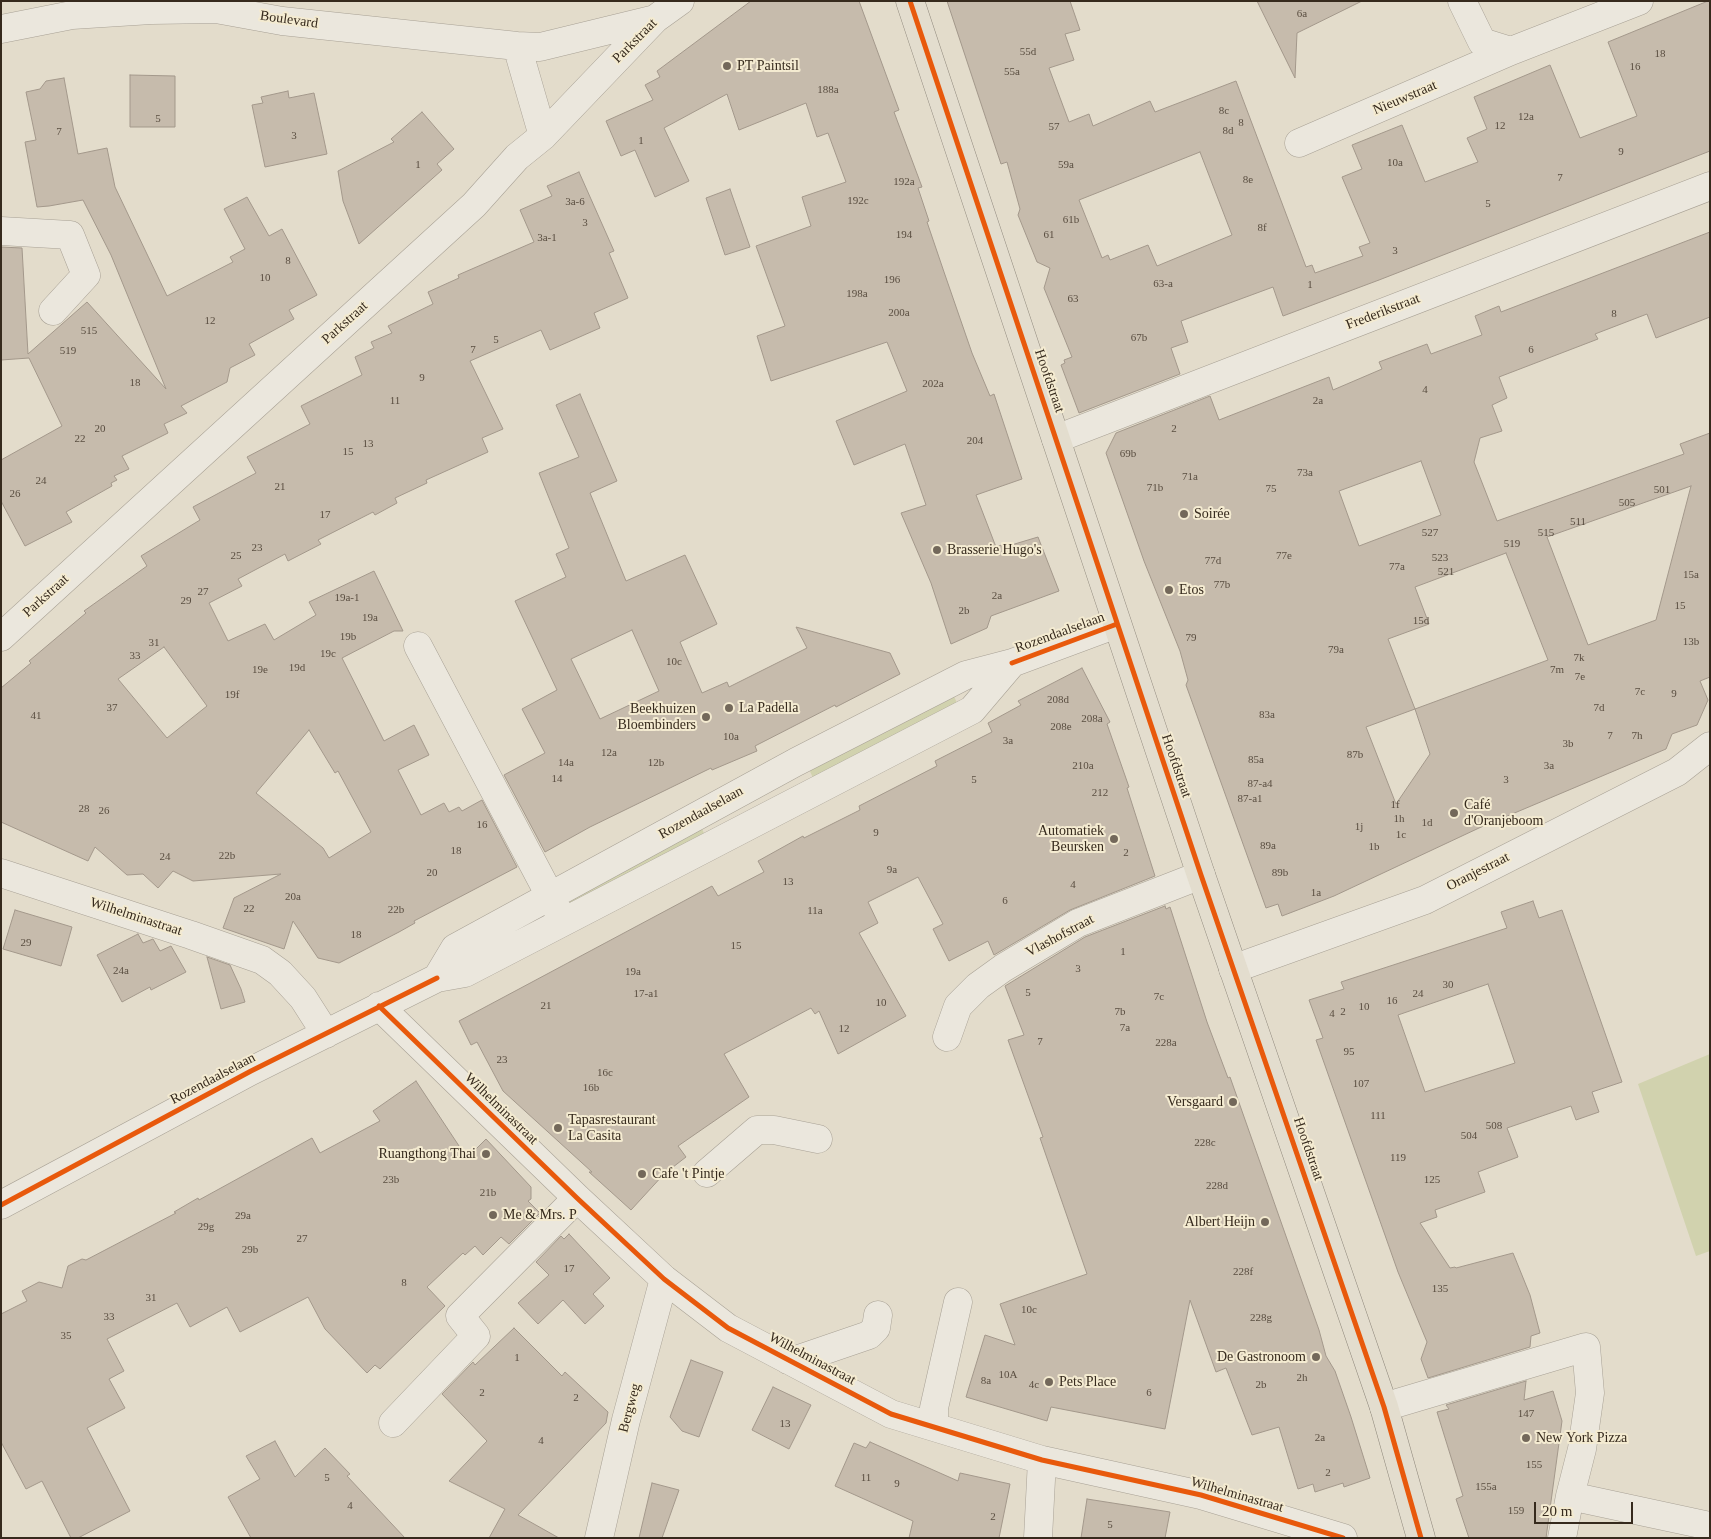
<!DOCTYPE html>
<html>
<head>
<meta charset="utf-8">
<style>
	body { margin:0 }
	#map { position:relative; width:1711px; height:1539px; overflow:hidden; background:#e3dccb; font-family:"Times New Roman",serif }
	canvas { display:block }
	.frame { position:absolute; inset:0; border:2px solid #362a1d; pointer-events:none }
	.scale { position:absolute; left:1534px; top:1502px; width:99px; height:22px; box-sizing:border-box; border:2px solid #362a1d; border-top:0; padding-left:6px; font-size:15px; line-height:18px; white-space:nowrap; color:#362a1d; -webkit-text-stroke:4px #f4ebd1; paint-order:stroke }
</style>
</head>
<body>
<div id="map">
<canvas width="1711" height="1539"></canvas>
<div class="frame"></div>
<div class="scale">20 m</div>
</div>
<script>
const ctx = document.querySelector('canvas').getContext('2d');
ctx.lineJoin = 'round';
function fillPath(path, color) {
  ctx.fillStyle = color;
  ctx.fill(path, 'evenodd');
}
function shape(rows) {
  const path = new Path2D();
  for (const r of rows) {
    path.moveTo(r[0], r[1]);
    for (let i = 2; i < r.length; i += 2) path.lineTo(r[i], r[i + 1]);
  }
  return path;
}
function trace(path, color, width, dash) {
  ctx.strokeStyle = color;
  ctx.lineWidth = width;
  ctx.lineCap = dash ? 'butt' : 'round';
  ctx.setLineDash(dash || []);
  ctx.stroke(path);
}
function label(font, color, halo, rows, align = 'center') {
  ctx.font = font + ' "Times New Roman",serif';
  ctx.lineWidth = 4;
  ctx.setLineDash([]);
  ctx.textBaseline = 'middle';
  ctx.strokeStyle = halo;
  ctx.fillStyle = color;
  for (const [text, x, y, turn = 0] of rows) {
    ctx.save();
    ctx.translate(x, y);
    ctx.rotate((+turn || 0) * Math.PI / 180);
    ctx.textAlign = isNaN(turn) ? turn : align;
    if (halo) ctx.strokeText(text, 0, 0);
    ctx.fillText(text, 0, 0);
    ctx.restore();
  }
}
const green = shape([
	[952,692,957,703,813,778,808,767],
	[702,829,707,839,566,911,562,902],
	[1710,1054,1710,1251,1696,1256,1638,1084]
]);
const building = shape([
	[751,1,859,1,899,110,894,112,922,187,918,188,929,221,927,222,944,272,972,353,990,396,994,394,1022,479,976,495,996,547,1007,543,1008,546,1038,537,1059,591,991,616,987,628,951,644,931,583,901,513,926,505,905,444,854,465,836,421,907,391,887,342,771,381,757,336,785,326,756,246,811,226,802,197,846,182,828,133,817,137,806,103,739,130,727,94,664,128,689,181,655,197,635,150,621,156,606,121,653,100,645,85,660,77,657,71,751,1],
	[947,1,1070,1,1080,30,1065,34,1074,60,1049,68,1069,122,1089,114,1093,126,1150,101,1155,112,1236,81,1306,267,1312,265,1315,273,1363,256,1359,247,1370,243,1342,177,1362,169,1352,145,1402,125,1425,182,1478,162,1467,138,1487,129,1474,97,1550,65,1580,138,1637,116,1608,42,1708,1,1710,1,1710,151,1379,280,1283,316,1273,287,1181,321,1188,342,1171,348,1180,374,1079,413,1061,365,1065,363,1064,360,1072,357,1044,288,1050,268,1037,262,1018,215,1020,209,1007,162,1001,164,947,1],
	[1200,152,1232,235,1157,266,1148,245,1110,260,1108,255,1102,258,1079,200,1200,152],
	[1257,1,1362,1,1297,33,1295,78,1257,1],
	[130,75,175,76,175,127,130,127,130,75],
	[64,78,78,154,107,148,115,187,167,296,233,262,230,257,245,249,224,209,247,197,269,236,282,229,317,295,289,310,294,319,249,344,255,355,230,368,227,382,181,406,187,413,164,424,168,433,122,456,129,469,114,476,117,480,111,483,112,486,66,512,72,522,25,546,1,501,1,460,62,426,29,358,1,360,1,247,22,248,28,354,87,302,166,389,111,255,83,200,49,206,37,207,25,142,36,140,26,92,40,89,46,81,64,78],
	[288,91,289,98,314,93,327,154,265,167,252,105,263,103,261,97,288,91],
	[422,112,454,149,437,164,442,170,359,244,343,201,338,171,394,142,391,139,422,112],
	[579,172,614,251,609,253,628,298,594,313,600,328,550,350,541,330,470,361,503,429,482,438,488,452,426,480,427,483,395,498,397,503,375,515,373,512,318,540,321,544,288,561,285,554,238,579,242,586,209,603,228,641,265,624,274,640,316,615,309,602,374,571,403,631,394,631,342,658,384,741,414,725,429,755,398,770,421,815,444,803,449,812,459,807,462,811,482,800,517,867,414,921,415,923,399,932,339,963,318,958,293,921,284,949,223,928,234,898,281,874,193,881,173,871,158,888,143,874,127,875,95,847,88,861,1,822,1,688,31,663,29,661,86,613,84,611,147,566,141,556,200,520,193,507,256,473,247,457,310,424,301,406,362,375,355,357,374,348,371,342,392,333,388,326,433,304,428,292,459,278,458,275,534,242,520,210,552,196,547,186,579,172],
	[164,647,207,706,167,738,118,679,164,647],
	[309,730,335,773,338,771,371,832,329,858,323,848,256,793,309,730],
	[730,189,750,247,725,255,706,198,730,189],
	[1710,232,1710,317,1656,338,1647,314,1595,334,1598,339,1499,377,1507,398,1492,405,1502,431,1480,438,1474,462,1497,521,1684,454,1680,444,1710,433,1710,677,1700,681,1708,700,1697,725,1672,734,1666,749,1479,828,1334,896,1282,916,1278,904,1266,908,1186,685,1188,680,1180,651,1144,561,1106,453,1116,433,1210,396,1219,420,1329,377,1333,390,1382,369,1379,362,1427,344,1431,354,1482,335,1475,316,1499,306,1501,312,1710,232],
	[1421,461,1441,515,1359,546,1339,491,1421,461],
	[1691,486,1656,620,1588,645,1547,537,1691,486],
	[1506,553,1548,660,1415,709,1388,639,1429,624,1415,587,1506,553],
	[1415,709,1430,754,1396,804,1366,727,1415,709],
	[580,394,617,481,590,493,626,581,685,555,717,624,680,642,702,693,727,682,729,687,807,648,796,627,890,653,900,674,836,707,835,705,755,746,757,751,712,770,711,768,590,827,545,852,504,775,545,753,522,709,557,690,515,601,566,577,556,554,569,548,539,473,579,457,556,405,580,394],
	[632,630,659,691,600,719,571,659,632,630],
	[1082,668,1110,722,1107,724,1129,787,1127,788,1155,876,1070,910,994,955,988,941,949,961,933,929,943,924,918,877,868,902,878,923,859,933,906,1016,838,1054,819,1011,815,1014,811,1008,724,1054,749,1097,678,1146,686,1157,664,1174,631,1210,589,1172,592,1172,503,1091,477,1042,471,1045,459,1021,712,886,718,896,764,872,758,861,803,836,804,838,860,810,859,806,937,766,935,761,992,732,988,723,1021,705,1018,701,1082,668],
	[1533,901,1539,918,1562,910,1622,1082,1592,1092,1599,1112,1576,1120,1571,1106,1507,1128,1518,1157,1478,1172,1485,1192,1435,1210,1437,1217,1420,1223,1450,1268,1455,1267,1456,1268,1513,1253,1530,1295,1540,1333,1531,1336,1530,1347,1428,1378,1421,1359,1427,1342,1398,1272,1316,1040,1323,1038,1309,1000,1344,989,1341,982,1507,928,1501,912,1533,901],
	[1488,984,1515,1063,1425,1092,1398,1015,1488,984],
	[1165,906,1166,909,1170,907,1207,1022,1228,1078,1230,1077,1319,1330,1326,1356,1335,1371,1351,1417,1370,1478,1344,1487,1343,1483,1315,1492,1313,1484,1298,1489,1279,1427,1252,1435,1226,1368,1216,1372,1190,1300,1165,1429,1051,1407,1047,1421,966,1397,985,1335,1015,1345,1000,1304,1087,1274,1040,1138,1043,1137,1008,1040,1024,1035,1005,986,1085,937,1165,906],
	[15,910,72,927,61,966,3,949,15,910],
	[138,934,143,943,153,939,160,951,171,946,186,972,151,990,150,987,122,1002,97,955,138,934],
	[207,957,230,965,241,989,245,1002,221,1009,207,957],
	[416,1081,467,1158,486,1139,531,1187,531,1199,528,1201,540,1213,509,1244,501,1237,483,1255,475,1246,465,1255,463,1253,427,1287,445,1306,380,1369,375,1365,367,1373,325,1329,308,1297,240,1332,227,1307,190,1327,177,1303,107,1339,124,1371,109,1379,125,1408,87,1428,130,1511,78,1538,71,1538,42,1481,26,1489,1,1442,1,1314,27,1301,22,1291,39,1282,62,1288,68,1266,82,1259,86,1260,176,1213,174,1212,198,1198,199,1200,312,1138,320,1153,380,1121,373,1111,416,1081],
	[569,1234,610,1278,593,1294,604,1306,585,1324,563,1300,538,1324,518,1303,549,1275,536,1262,561,1236,564,1239,569,1234],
	[514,1328,562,1376,565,1372,608,1412,606,1423,518,1515,559,1538,489,1538,505,1509,449,1481,487,1441,442,1394,473,1362,475,1365,514,1328],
	[691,1360,723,1372,699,1437,682,1431,670,1417,691,1360],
	[1526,1381,1524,1400,1553,1391,1562,1421,1546,1538,1469,1538,1456,1499,1463,1496,1437,1412,1449,1409,1446,1405,1526,1381],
	[773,1387,811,1405,789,1449,752,1430,773,1387],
	[275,1441,295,1477,325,1448,350,1474,347,1476,405,1538,251,1538,228,1497,260,1479,246,1456,275,1441],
	[870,1442,958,1481,960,1473,1010,1484,999,1538,909,1538,913,1521,835,1486,854,1443,866,1448,870,1442],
	[652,1483,679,1490,662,1538,639,1538,652,1483],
	[1087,1499,1170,1512,1165,1538,1081,1538,1087,1499]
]);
const minor = shape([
	[1462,1,1482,42,1511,51,1639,1],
	[1,29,72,15,151,10,216,9,282,21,517,46,540,47,655,19],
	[517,46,543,136],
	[1299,143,1511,51],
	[1,231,70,235,86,275,53,311],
	[1056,439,1710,186],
	[1,637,474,205,517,157,543,136,655,19,680,1],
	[418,646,558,911],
	[1,873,191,935,262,960,280,973,303,998,326,1034],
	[1233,969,1425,900,1677,772,1710,746],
	[437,978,455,948,796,762,966,675,1012,663,1117,624],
	[379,1006,577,1198,664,1279,728,1328,891,1414,1042,1460,1201,1495,1343,1538],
	[947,1037,958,1006,978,986,1003,968,1078,923,1201,875],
	[707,1173,757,1130,774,1130,818,1139],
	[1,1205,251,1071,437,978,465,973,972,710,1012,663],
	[788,1360,796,1360,869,1335,876,1328,878,1315],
	[1384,1407,1586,1347,1590,1393,1582,1449,1570,1496,1562,1538],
	[393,1423,476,1336,460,1316,577,1198],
	[934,1427,934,1408,958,1302],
	[1570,1496,1710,1526],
	[599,1538,626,1420,664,1279],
	[1038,1538,1042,1460]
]);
const major = shape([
	[910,1,1201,875,1384,1407,1421,1538]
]);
const cycleway = shape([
	[910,1,1201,875,1384,1407,1421,1538],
	[1012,663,1117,624],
	[379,1006,577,1198,664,1279,728,1328,891,1414,1042,1460,1201,1495,1343,1538],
	[1,1205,251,1071,437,978]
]);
const markers = [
	[727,66,5,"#73685a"],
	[1184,514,5,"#73685a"],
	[937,550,5,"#73685a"],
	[1169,590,5,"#73685a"],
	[729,708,5,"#73685a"],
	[706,717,5,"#73685a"],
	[1454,813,5,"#73685a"],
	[1114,839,5,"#73685a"],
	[1233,1102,5,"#73685a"],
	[558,1128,5,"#73685a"],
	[486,1154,5,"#73685a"],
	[642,1174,5,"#73685a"],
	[493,1215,5,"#73685a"],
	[1265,1222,5,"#73685a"],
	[1316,1357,5,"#73685a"],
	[1049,1382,5,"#73685a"],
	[1526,1438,5,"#73685a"]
];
const numberNames = [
	["6a",1302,14],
	["55d",1028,52],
	["18",1660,54],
	["16",1635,67],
	["55a",1012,72],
	["188a",828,90],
	["8c",1224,111],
	["12a",1526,117],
	["5",158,119],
	["8",1241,123],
	["12",1500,126],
	["57",1054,127],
	["8d",1228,131],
	["7",59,132],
	["3",294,136],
	["1",641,141],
	["9",1621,152],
	["10a",1395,163],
	["1",418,165],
	["59a",1066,165],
	["7",1560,178],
	["8e",1248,180],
	["192a",904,182],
	["192c",858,201],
	["3a-6",575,202],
	["5",1488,204],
	["61b",1071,220],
	["3",585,223],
	["8f",1262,228],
	["194",904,235],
	["61",1049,235],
	["3a-1",547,238],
	["3",1395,251],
	["8",288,261],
	["10",265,278],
	["196",892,280],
	["63-a",1163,284],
	["1",1310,285],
	["198a",857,294],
	["63",1073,299],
	["200a",899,313],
	["8",1614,314],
	["12",210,321],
	["515",89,331],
	["67b",1139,338],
	["5",496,340],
	["7",473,350],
	["6",1531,350],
	["519",68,351],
	["9",422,378],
	["18",135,383],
	["202a",933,384],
	["4",1425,390],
	["11",395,401],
	["2a",1318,401],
	["20",100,429],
	["2",1174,429],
	["22",80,439],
	["204",975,441],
	["13",368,444],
	["15",348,452],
	["69b",1128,454],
	["73a",1305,473],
	["71a",1190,477],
	["24",41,481],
	["21",280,487],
	["71b",1155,488],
	["75",1271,489],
	["501",1662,490],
	["26",15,494],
	["505",1627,503],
	["17",325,515],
	["511",1578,522],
	["527",1430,533],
	["515",1546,533],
	["519",1512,544],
	["23",257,548],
	["25",236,556],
	["77e",1284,556],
	["523",1440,558],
	["77d",1213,561],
	["77a",1397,567],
	["521",1446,572],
	["15a",1691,575],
	["77b",1222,585],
	["27",203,592],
	["2a",997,596],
	["19a-1",347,598],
	["29",186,601],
	["15",1680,606],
	["2b",964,611],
	["19a",370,618],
	["15d",1421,621],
	["19b",348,637],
	["79",1191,638],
	["13b",1691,642],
	["31",154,643],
	["79a",1336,650],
	["19c",328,654],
	["33",135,656],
	["7k",1579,658],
	["10c",674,662],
	["19d",297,668],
	["19e",260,670],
	["7m",1557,670],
	["7e",1580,677],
	["7c",1640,692],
	["9",1674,694],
	["19f",232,695],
	["208d",1058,700],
	["37",112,708],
	["7d",1599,708],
	["83a",1267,715],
	["41",36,716],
	["208a",1092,719],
	["208e",1061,727],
	["7",1610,736],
	["7h",1637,736],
	["10a",731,737],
	["3a",1008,741],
	["3b",1568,744],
	["12a",609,753],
	["87b",1355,755],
	["85a",1256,760],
	["14a",566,763],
	["12b",656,763],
	["210a",1083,766],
	["3a",1549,766],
	["14",557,779],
	["5",974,780],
	["3",1506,780],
	["87-a4",1260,784],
	["212",1100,793],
	["87-a1",1250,799],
	["1f",1395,805],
	["28",84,809],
	["26",104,811],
	["1h",1399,819],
	["1d",1427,823],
	["16",482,825],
	["1j",1359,827],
	["9",876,833],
	["1c",1401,835],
	["89a",1268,846],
	["1b",1374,847],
	["18",456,851],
	["2",1126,853],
	["22b",227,856],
	["24",165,857],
	["9a",892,870],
	["20",432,873],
	["89b",1280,873],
	["13",788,882],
	["4",1073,885],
	["1a",1316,893],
	["20a",293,897],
	["6",1005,901],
	["22",249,909],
	["22b",396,910],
	["11a",815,911],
	["18",356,935],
	["29",26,943],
	["15",736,946],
	["1",1123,952],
	["3",1078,969],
	["24a",121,971],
	["19a",633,972],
	["30",1448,985],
	["5",1028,993],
	["17-a1",646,994],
	["24",1418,994],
	["7c",1159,997],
	["16",1392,1001],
	["10",881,1003],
	["21",546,1006],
	["10",1364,1007],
	["7b",1120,1012],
	["2",1343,1012],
	["4",1332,1014],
	["7a",1125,1028],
	["12",844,1029],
	["7",1040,1042],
	["228a",1166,1043],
	["95",1349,1052],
	["23",502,1060],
	["16c",605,1073],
	["107",1361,1084],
	["16b",591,1088],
	["111",1378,1116],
	["508",1494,1126],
	["504",1469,1136],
	["228c",1205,1143],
	["119",1398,1158],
	["23b",391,1180],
	["125",1432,1180],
	["228d",1217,1186],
	["21b",488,1193],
	["29a",243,1216],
	["29g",206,1227],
	["27",302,1239],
	["29b",250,1250],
	["17",569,1269],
	["228f",1243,1272],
	["8",404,1283],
	["135",1440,1289],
	["31",151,1298],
	["10c",1029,1310],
	["33",109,1317],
	["228g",1261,1318],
	["35",66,1336],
	["1",517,1358],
	["10A",1008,1375],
	["2h",1302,1378],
	["8a",986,1381],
	["4c",1034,1385],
	["2b",1261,1385],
	["2",482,1393],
	["6",1149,1393],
	["2",576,1398],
	["147",1526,1414],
	["13",785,1424],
	["2a",1320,1438],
	["4",541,1441],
	["155",1534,1465],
	["2",1328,1473],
	["5",327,1478],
	["11",866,1478],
	["9",897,1484],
	["155a",1486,1487],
	["4",350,1506],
	["159",1516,1511],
	["2",993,1517],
	["5",1110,1525]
];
const streetNames = [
	["Boulevard",289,20,8],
	["Parkstraat",635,41,-45],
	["Nieuwstraat",1405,98,-23],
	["Frederikstraat",1383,312,-21],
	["Parkstraat",345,323,-42],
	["Hoofdstraat",1049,381,71],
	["Parkstraat",46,596,-42],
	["Rozendaalselaan",1060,633,-20],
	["Hoofdstraat",1176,766,71],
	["Rozendaalselaan",701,813,-29],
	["Oranjestraat",1478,872,-27],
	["Wilhelminastraat",136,917,18],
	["Vlashofstraat",1060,936,-28],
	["Rozendaalselaan",213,1079,-28],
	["Wilhelminastraat",501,1109,44],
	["Hoofdstraat",1308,1149,71],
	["Wilhelminastraat",812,1359,28],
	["Bergweg",630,1408,-75],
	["Wilhelminastraat",1237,1495,16]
];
const poiNames = [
	["PT Paintsil",737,66],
	["Soirée",1194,514],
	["Brasserie Hugo's",947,550],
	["Etos",1179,590],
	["La Padella",739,708],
	["Beekhuizen",696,709,"right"],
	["Bloembinders",696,725,"right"],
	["Café",1464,805],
	["d'Oranjeboom",1464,821],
	["Automatiek",1104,831,"right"],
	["Beursken",1104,847,"right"],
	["Versgaard",1223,1102,"right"],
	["Tapasrestaurant",568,1120],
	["La Casita",568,1136],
	["Ruangthong Thai",476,1154,"right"],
	["Cafe 't Pintje",652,1174],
	["Me & Mrs. P",503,1215],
	["Albert Heijn",1255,1222,"right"],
	["De Gastronoom",1306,1357,"right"],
	["Pets Place",1059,1382],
	["New York Pizza",1536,1438]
];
fillPath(green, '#d1d2ae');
fillPath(building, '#c6bbac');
trace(building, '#a3988b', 1);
trace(minor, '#a8a195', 29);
trace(major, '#8e877b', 29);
trace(minor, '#ebe7dd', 28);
trace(major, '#e3ddce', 28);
trace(cycleway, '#e8590c', 5);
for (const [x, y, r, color] of markers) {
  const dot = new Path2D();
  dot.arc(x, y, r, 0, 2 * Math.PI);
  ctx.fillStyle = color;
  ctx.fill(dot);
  trace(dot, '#f4ebd1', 2);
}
label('11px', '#5a4e41', null, numberNames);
label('14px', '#362a1d', '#f4ebd1', streetNames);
label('14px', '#362a1d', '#f4ebd1', poiNames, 'left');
</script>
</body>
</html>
